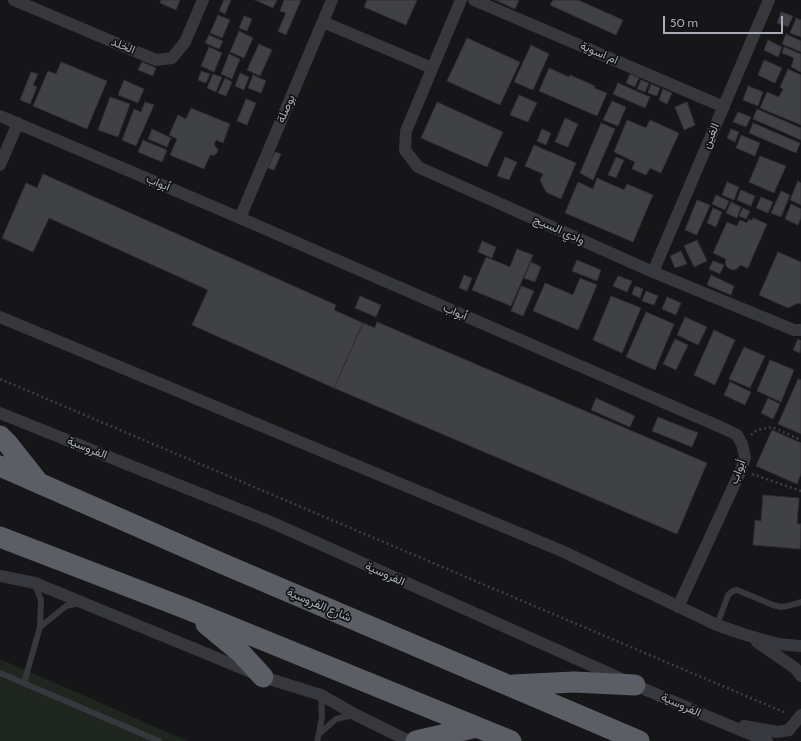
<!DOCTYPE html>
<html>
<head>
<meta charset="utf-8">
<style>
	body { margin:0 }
	#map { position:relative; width:801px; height:741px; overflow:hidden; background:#161618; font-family:Cabin,sans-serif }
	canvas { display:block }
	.scale { position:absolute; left:663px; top:16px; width:120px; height:18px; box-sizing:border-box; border:2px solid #a8adb8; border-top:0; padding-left:5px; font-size:12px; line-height:14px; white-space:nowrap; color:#a8adb8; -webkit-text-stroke:3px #111113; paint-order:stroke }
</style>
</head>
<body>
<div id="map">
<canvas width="801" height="741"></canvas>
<div class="scale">50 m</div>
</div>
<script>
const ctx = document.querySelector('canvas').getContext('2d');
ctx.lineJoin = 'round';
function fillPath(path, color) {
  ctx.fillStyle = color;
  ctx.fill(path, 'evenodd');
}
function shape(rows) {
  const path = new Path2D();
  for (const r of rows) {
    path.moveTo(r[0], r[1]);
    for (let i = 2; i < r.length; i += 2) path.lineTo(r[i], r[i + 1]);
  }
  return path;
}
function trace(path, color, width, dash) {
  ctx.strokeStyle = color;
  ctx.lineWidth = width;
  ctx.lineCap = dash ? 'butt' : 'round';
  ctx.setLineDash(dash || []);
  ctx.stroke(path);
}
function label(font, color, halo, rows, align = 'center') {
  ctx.font = font + ' Cabin,Vazirmatn,sans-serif';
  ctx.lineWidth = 3.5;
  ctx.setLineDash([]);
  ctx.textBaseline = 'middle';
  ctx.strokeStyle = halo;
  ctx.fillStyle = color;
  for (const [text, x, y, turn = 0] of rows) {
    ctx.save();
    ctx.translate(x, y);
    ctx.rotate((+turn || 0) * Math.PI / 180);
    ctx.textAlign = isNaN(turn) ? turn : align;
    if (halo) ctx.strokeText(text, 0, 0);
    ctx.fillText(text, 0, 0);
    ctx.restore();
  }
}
const green = shape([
	[0,659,188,741,0,741]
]);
const building = shape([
	[161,0,180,0,176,10,160,3,161,0],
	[224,0,231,0,225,14,219,11,224,0],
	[255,0,277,0,273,8,255,0],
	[284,0,301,0,286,35,278,31,286,13,280,11,284,0],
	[367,0,417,0,406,25,364,7,367,0],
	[495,0,519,0,515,9,495,0],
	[553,0,578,0,623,20,616,35,550,5,553,0],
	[781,12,793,16,788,27,777,23,781,12],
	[218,15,230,20,222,38,210,33,218,15],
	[244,16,252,19,247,31,239,28,244,16],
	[796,18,801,20,801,37,790,33,796,18],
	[239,31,253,38,244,58,230,52,239,31],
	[786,34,801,41,801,52,782,44,786,34],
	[209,35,223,41,219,49,205,43,209,35],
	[467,38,520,62,500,105,447,81,467,38],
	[768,40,782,47,778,57,764,50,768,40],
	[259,44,272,50,260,76,247,70,259,44],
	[531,45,549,54,533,90,514,82,531,45],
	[209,47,222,53,214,72,201,66,209,47],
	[784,47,801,54,801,72,791,67,794,58,782,53,784,47],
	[229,54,240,59,232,79,221,74,229,54],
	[764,60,782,68,775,83,758,75,764,60],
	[61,62,107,81,87,129,33,106,48,71,56,74,61,62],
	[142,62,156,68,153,76,138,70,142,62],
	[549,68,569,77,570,75,595,86,594,88,607,93,597,116,539,91,549,68],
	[788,69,801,75,801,125,760,108,767,92,779,97,783,89,780,87,788,69],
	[201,71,210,74,206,83,198,80,201,71],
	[31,72,38,74,33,85,37,87,30,104,20,100,31,72],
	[240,73,249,77,244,90,235,86,240,73],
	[213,74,222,77,216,92,207,88,213,74],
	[630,74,639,78,635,87,626,83,630,74],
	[253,75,266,81,261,93,248,88,253,75],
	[225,78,232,82,226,96,218,93,225,78],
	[124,80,144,89,138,103,118,95,124,80],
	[641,80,649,83,645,92,637,89,641,80],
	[618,83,650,97,645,108,613,94,618,83],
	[651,84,660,88,657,96,648,93,651,84],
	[748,86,763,92,758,106,743,100,748,86],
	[663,89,672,93,667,104,659,100,663,89],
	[519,95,537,103,528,122,510,115,519,95],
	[110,97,130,104,118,137,98,130,110,97],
	[246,99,256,103,247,125,237,121,246,99],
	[612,101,626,107,618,126,603,120,612,101],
	[145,102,154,105,136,146,122,140,134,109,141,112,145,102],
	[437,102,503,132,487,167,421,138,437,102],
	[687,102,695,125,684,130,675,107,687,102],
	[191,108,230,124,223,143,216,140,214,144,218,150,217,153,214,155,210,155,204,169,170,155,177,139,169,135,178,115,186,119,191,108],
	[757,109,801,128,801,140,753,119,757,109],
	[738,112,751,117,746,127,733,122,738,112],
	[565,118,578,124,568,147,555,142,565,118],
	[627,120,646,128,650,120,679,133,661,173,650,168,646,175,632,169,635,162,614,152,627,120],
	[601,123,615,129,593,180,580,173,601,123],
	[753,123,800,143,796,153,749,133,753,123],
	[152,129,171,138,167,147,148,139,152,129],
	[542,129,551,133,546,145,537,141,542,129],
	[731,129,739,132,735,142,727,138,731,129],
	[741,135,760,143,755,156,736,148,741,135],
	[143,140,167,150,162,162,138,152,143,140],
	[534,145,576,163,561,199,546,192,540,180,543,174,525,166,534,145],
	[275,152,281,154,274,170,268,168,275,152],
	[760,156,786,166,774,193,749,182,760,156],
	[505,157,517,162,509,180,497,176,505,157],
	[616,157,624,160,616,178,608,175,616,157],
	[43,174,336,305,334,310,363,323,334,388,192,325,208,290,49,218,33,252,2,238,26,183,37,188,43,174],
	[597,178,624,190,627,184,653,195,633,242,565,213,578,182,593,189,597,178],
	[798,181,801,183,801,205,790,200,798,181],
	[727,182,739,187,734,200,722,195,727,182],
	[741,190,755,196,751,206,737,200,741,190],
	[781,191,790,195,781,217,771,213,781,191],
	[716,195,729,201,725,210,712,204,716,195],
	[761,197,773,202,768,213,756,208,761,197],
	[697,200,710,205,697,235,685,230,697,200],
	[731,202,741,207,737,218,726,213,731,202],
	[791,204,801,209,801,218,798,225,785,219,791,204],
	[713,208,722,212,716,227,707,223,713,208],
	[743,208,750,211,746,219,739,216,743,208],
	[753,218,767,224,748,268,740,265,738,268,734,270,730,269,727,267,725,263,726,259,713,253,727,222,737,226,740,220,747,223,749,219,752,221,753,218],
	[697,240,707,261,694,267,684,246,697,240],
	[482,241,496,247,492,258,478,252,482,241],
	[517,249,533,255,511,306,472,290,486,257,510,267,517,249],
	[681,251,687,264,675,268,670,256,681,251],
	[778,252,801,262,801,304,798,303,788,308,759,295,778,252],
	[577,260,601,270,597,281,572,271,577,260],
	[713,261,724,265,720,274,709,269,713,261],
	[531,262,541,267,535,282,524,278,531,262],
	[464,275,472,278,467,291,459,288,464,275],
	[711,275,734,286,731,295,707,285,711,275],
	[618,276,632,281,627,292,613,286,618,276],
	[580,278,597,285,578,330,533,311,545,283,573,295,580,278],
	[521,286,534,291,523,316,511,311,521,286],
	[635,286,643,289,640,298,632,294,635,286],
	[646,291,658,296,654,305,642,301,646,291],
	[360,296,381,305,376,317,355,308,360,296],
	[611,296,641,308,622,353,593,340,611,296],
	[667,297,681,303,676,315,662,309,667,297],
	[646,312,674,324,655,370,626,357,646,312],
	[685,317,707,327,698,345,677,335,685,317],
	[377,322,707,463,677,534,334,388,363,323,375,328,377,322],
	[714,330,735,340,715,385,694,375,714,330],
	[675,339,688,345,676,370,663,364,675,339],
	[798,339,801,341,800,353,793,350,798,339],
	[744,347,765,356,750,388,729,379,744,347],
	[770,360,794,370,781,402,757,391,770,360],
	[798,379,801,380,801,434,778,424,798,379],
	[730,382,751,392,745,405,724,395,730,382],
	[596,398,635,416,630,427,591,410,596,398],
	[768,398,780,404,773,419,761,413,768,398],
	[658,417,698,433,692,447,652,431,658,417],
	[772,430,801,443,801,474,797,484,756,466,772,430],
	[763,495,799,498,797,524,801,524,800,549,753,545,755,520,761,521,763,495]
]);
const path = shape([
	[0,379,786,713],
	[751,435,757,430,772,427,801,440],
	[752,474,801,491]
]);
const service = shape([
	[717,625,727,598,729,594,733,591,737,590,742,592,773,605,781,607,788,606,801,602],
	[40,627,66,606,79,603],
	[0,673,159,741],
	[24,683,40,627,41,600,35,584],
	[319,734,336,719,353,715],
	[317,741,319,734,322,716,321,695]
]);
const minor = shape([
	[14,0,156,60,172,58,185,42,203,0],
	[461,0,406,131,405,150,418,167,653,272,794,330,801,330],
	[474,0,724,107],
	[323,22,432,68],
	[0,116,240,218,725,429,737,435,742,444,745,457,741,470,678,607],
	[0,165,18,123],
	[240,218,332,0],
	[653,272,769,0],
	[0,317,562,551,717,625,746,635,778,644,801,646],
	[0,413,273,523,635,685,709,717,767,741],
	[0,576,35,583,263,677,321,695,356,715,409,741],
	[757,642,795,668,801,676],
	[744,726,778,732,789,730,801,715]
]);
const trunk = shape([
	[0,436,8,444,38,482],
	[0,466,221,563,639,741],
	[0,537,187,609,511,741],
	[206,624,241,653,263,677],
	[513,685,574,682,635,685],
	[416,741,477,727]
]);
const streetNames = [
	["الخلد",123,46,23],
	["ام اسوية",599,53,23],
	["بوصلة",286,109,-67],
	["الغين",711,136,-67],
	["أبواب",158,183,23],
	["وادي السيج",559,230,24],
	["أبواب",455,312,23],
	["الفروسية",87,448,22],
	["أبواب",738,472,-69],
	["الفروسية",385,574,24],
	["شارع الفروسية",319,605,23],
	["الفروسية",681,705,24]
];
fillPath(green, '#1e261f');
fillPath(building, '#404145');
trace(building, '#303034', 1);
trace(path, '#3d3f44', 2.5, [2, 3]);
trace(service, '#37383d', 6);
trace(minor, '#37383d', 12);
trace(trunk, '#5b5e65', 21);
label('12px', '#a8adb8', '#111113', streetNames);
</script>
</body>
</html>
